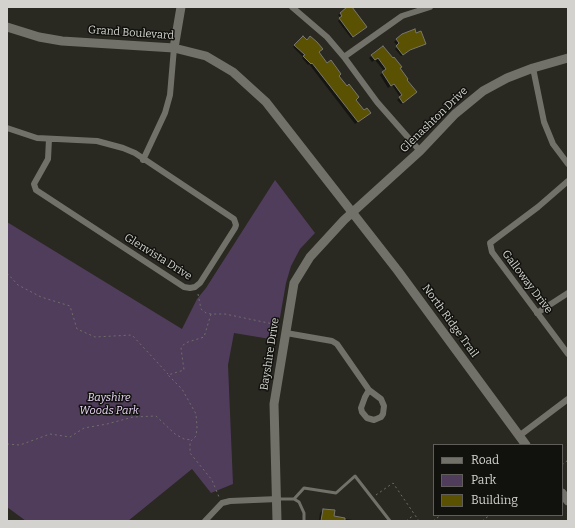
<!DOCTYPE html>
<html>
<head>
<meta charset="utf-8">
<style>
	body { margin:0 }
	#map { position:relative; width:575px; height:528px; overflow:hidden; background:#292821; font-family:Bitter,serif }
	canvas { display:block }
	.frame { position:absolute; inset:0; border:8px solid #d3d2ce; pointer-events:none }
	.legend { position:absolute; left:433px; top:444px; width:130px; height:72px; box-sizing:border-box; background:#11110e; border:1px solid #5f5e5b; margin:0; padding:5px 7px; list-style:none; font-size:12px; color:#d3d2ce }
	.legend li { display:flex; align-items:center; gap:8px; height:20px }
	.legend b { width:20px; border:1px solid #5f5e5b }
</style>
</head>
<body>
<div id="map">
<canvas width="575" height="528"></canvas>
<div class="frame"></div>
<ul class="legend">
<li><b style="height:5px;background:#727169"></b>Road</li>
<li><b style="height:11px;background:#503d5c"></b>Park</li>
<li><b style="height:11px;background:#5a5103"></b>Building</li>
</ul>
</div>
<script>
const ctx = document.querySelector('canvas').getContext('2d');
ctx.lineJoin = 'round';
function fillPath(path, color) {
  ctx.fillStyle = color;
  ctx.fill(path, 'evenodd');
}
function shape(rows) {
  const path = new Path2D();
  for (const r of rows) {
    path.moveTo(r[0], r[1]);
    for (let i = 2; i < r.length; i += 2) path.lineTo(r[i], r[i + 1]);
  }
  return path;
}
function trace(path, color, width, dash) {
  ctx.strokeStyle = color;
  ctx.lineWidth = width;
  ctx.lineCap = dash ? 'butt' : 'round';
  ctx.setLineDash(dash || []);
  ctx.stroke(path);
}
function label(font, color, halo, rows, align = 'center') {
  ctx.font = font + ' Bitter,serif';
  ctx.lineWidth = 3;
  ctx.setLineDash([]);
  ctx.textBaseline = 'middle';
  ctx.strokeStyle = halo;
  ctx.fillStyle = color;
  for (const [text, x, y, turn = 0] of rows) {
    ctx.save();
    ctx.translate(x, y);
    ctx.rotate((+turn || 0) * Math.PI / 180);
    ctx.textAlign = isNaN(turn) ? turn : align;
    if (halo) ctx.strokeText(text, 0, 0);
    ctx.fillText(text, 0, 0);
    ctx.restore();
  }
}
const green = shape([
	[275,180,315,233,300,249,291,266,286,283,276,340,234,333,228,365,233,484,211,493,192,469,128,521,26,521,7,507,7,222,182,329,197,299,206,288]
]);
const shadow = shape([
	[349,7,351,7,364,28,351,38,338,21,341,18,338,15],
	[416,34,425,43,423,45,407,52,401,56,395,49,398,46,394,42,396,40],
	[303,37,318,52,338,76,354,100,367,115,355,124,309,64,308,65,302,58,303,57,293,47],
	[382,47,399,68,414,94,401,104,397,100,400,97,392,85,388,88,380,75,384,71,375,60,372,62,369,58],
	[323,510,333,517,359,521,319,521,320,513]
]);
const building = shape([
	[347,7,352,7,367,27,353,37,339,18,342,16,340,13,347,7],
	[415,29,416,33,421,31,426,44,410,50,403,55,396,46,399,43,396,39,402,34,415,29],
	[303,36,307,40,310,36,317,42,323,49,319,52,327,63,331,60,341,74,339,76,347,86,349,84,359,97,356,100,364,110,367,108,371,113,358,122,312,63,311,64,303,56,305,55,294,45,303,36],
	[383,46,393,58,394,57,402,67,400,68,408,79,407,80,417,92,403,103,399,97,402,95,394,84,391,86,382,72,386,69,378,58,375,60,371,55,383,46],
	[323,509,335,510,334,516,345,518,345,521,321,521,323,509]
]);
const path = shape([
	[7,273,18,285,41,297,70,306,77,329,95,337,132,335,168,374],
	[198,294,201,309,206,313,211,314,225,314,278,325],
	[211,314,204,337,185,343,181,348,184,370,168,375,182,389,196,414,197,427,196,436,190,442,190,453,212,480,219,497],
	[7,444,20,445,50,434,70,437,84,428,107,424,133,417,156,416,175,434,184,439,192,440],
	[562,465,568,460],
	[376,495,393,483,419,521],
	[406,521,414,515],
	[433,521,441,515],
	[482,521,490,515]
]);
const lane = shape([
	[278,499,294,499,299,502,304,513,304,521],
	[294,499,304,488,336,493,355,476,390,521]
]);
const street = shape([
	[292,7,327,37,344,57,377,102,420,151],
	[344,57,402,16,430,7],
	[533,68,544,122,553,144,568,164],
	[7,128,37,138,97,141,123,148,135,153,234,219,236,225,235,228,200,283,195,287,190,288,184,287,36,190,34,184,48,159,49,139],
	[143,160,165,113,170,95,174,48],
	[568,181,538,207,490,243,492,252,568,354],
	[537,313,568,293],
	[286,333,332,341,337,344,369,390],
	[369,390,381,399,384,406,383,414,381,417,374,420,367,418,362,412,361,408,365,397,369,390],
	[519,436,568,399],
	[205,521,222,503,230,501,278,499]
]);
const secondary = shape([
	[7,27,39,37,62,41,174,48,206,56,233,72,266,102,398,271,526,445],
	[174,48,181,7],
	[562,493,568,501],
	[277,521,274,404,294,283,310,257,344,220,420,151,455,114,483,91,507,78,533,68,568,58]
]);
const streetNames = [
	["Grand Boulevard",131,33,4],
	["Glenashton Drive",434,120,-44],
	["Glenvista Drive",158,257,32],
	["Galloway Drive",527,282,53],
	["North Ridge Trail",450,321,54],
	["Bayshire Drive",270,354,-81]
];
const parkNames = [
	["Bayshire",109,398],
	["Woods Park",109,411]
];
fillPath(green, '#503d5c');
fillPath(shadow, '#0007');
fillPath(building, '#5a5103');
trace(building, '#78776f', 1);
trace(path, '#6f6e69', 1, [2, 3]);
trace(lane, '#727169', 3);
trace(street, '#727169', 6);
trace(secondary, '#727169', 9);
label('11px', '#d3d2ce', '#11110e', streetNames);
label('italic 11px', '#e8d5f5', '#11110e', parkNames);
</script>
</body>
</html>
